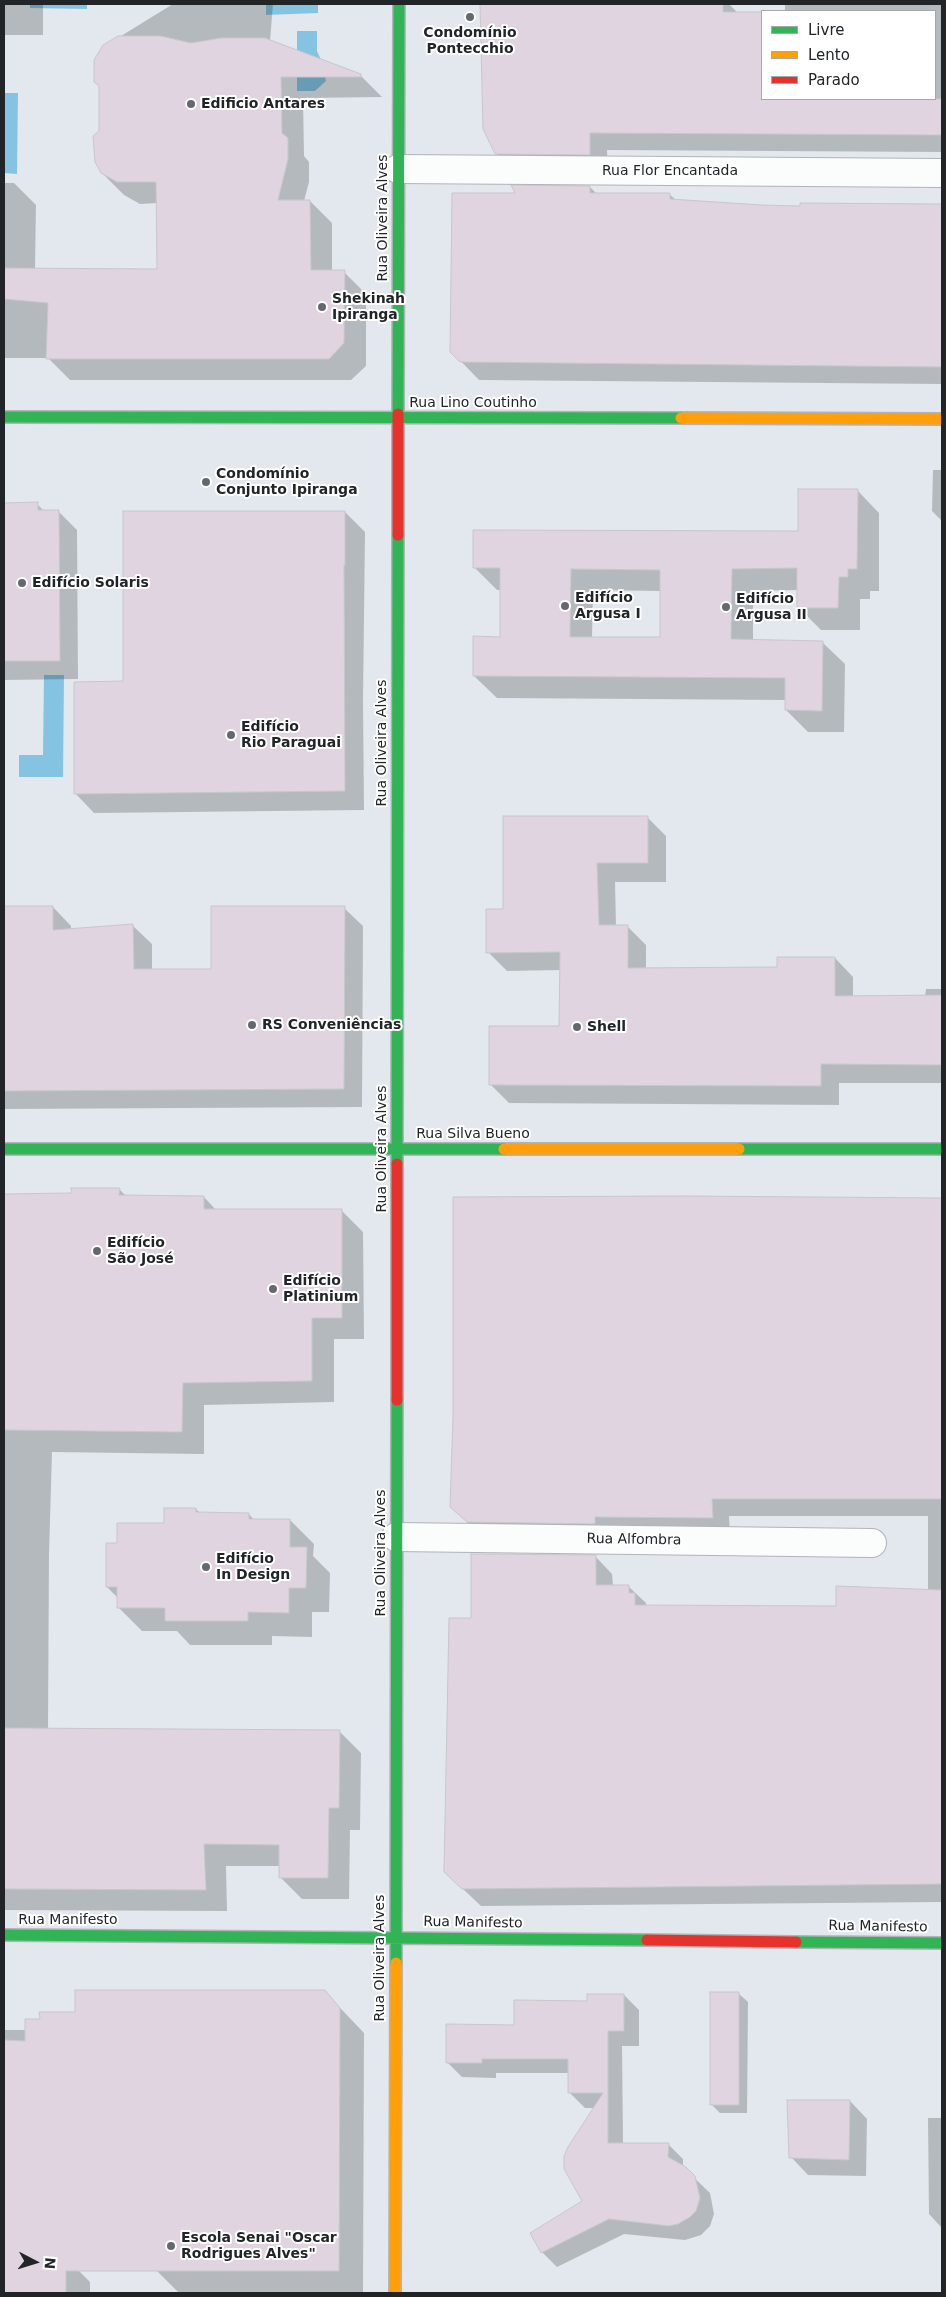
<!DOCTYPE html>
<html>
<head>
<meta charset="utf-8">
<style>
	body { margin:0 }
	#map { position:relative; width:946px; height:2297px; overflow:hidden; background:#e2e8ed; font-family:"DejaVu Sans",sans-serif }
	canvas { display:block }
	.frame { position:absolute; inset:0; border:5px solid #212528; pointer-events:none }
	.legend { position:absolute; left:761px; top:10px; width:175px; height:90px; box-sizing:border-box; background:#fff; border:1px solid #a6a8a9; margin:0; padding:6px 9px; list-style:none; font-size:15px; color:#212528 }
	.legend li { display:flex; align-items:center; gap:10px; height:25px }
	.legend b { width:25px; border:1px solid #a6a8a9 }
	.north { position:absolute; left:10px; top:2237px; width:50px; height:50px; -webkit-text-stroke:4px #fff; paint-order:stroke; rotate:95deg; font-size:14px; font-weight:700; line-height:20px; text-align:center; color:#212528 }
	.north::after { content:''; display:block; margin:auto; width:18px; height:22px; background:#212528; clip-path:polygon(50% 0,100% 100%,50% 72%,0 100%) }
</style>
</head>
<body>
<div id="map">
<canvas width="946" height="2297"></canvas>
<div class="frame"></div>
<ul class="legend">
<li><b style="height:6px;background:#30b455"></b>Livre</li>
<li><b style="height:6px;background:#ff9f0a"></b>Lento</li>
<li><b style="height:6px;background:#e5322d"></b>Parado</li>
</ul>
<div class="north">N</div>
</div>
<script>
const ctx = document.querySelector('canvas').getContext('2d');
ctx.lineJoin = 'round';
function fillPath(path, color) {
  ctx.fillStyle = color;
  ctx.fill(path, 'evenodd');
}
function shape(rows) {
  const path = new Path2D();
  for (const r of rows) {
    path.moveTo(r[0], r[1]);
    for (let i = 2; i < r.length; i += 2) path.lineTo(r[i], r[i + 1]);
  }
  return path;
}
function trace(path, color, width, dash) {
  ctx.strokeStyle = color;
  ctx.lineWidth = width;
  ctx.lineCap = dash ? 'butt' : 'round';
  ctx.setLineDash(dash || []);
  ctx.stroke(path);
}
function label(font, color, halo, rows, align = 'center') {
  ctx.font = font + ' "DejaVu Sans",sans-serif';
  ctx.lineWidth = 4;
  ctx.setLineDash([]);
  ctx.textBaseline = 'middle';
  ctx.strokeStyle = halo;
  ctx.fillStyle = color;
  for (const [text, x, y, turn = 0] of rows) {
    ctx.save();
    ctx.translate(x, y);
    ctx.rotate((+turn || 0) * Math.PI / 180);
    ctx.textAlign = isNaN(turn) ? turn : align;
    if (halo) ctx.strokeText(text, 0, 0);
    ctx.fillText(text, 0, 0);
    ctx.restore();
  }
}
const water = shape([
	[30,4,87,4,87,9,30,8],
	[266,4,318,4,318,13,266,15],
	[297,31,317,31,317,51,322,62,326,81,315,91,297,91],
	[4,93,18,93,17,174,4,173],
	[44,675,64,675,63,777,19,777,19,755,43,755]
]);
const shadow = shape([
	[4,4,43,4,43,35,4,35],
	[173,4,273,4,270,41,360,75,382,97,303,98,304,156,309,162,309,182,304,201,310,201,332,223,332,272,344,272,366,294,366,366,351,380,70,380,48,358,4,358,4,183,14,183,36,205,35,270,159,271,158,203,140,204,124,195,102,173,100,132,108,44],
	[491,4,729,4,738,13,762,13,762,99,935,99,935,11,785,11,785,4,942,4,942,152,607,150,608,172,515,172,496,153,482,10],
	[590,187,597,194,669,194,676,200,802,208,802,204,942,205,942,384,479,380,451,351,517,194],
	[933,470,942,470,942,521,932,511],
	[857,490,879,513,879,591,870,591,870,599,860,599,860,630,821,630,798,607,798,590,753,591,753,640,822,642,845,664,844,732,808,732,786,710,786,700,497,698,474,676,501,638,501,590,497,590,474,567,799,532],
	[593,590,661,591,661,639,592,638],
	[4,504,37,504,45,512,59,512,77,530,78,679,4,680],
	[345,512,365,532,363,700,364,810,94,813,75,793,124,682],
	[647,817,666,836,666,882,615,882,616,926,627,926,646,945,646,969,779,968,835,958,853,977,853,997,925,997,926,989,942,989,942,1083,839,1083,839,1105,509,1103,490,1084,561,1027,561,970,507,971,488,952,504,910],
	[4,907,53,907,71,926,71,930,133,926,152,944,152,971,213,970,344,908,363,926,362,1107,4,1109],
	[119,1189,126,1196,204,1197,216,1210,341,1210,363,1232,364,1339,334,1339,334,1402,204,1405,204,1454,52,1452,49,1555,48,1730,339,1731,361,1753,360,1830,350,1830,349,1899,302,1899,280,1877,280,1866,226,1866,227,1911,4,1910,4,1195,73,1194],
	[454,1198,942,1200,942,1902,481,1906,445,1872,472,1619,595,1556,612,1574,613,1586,628,1586,646,1603,646,1606,837,1607,928,1590,928,1516,729,1516,730,1535,469,1524,451,1506,454,1416],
	[196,1509,200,1513,249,1514,254,1520,290,1520,314,1544,313,1556,330,1573,329,1612,312,1612,312,1637,272,1636,272,1645,190,1645,177,1631,142,1631,118,1607,118,1598,107,1587,118,1544,166,1525],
	[324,1991,364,2033,363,2293,179,2293,157,2271,157,2224,4,2222,4,2030,26,2030,41,2020,76,2013],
	[739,1994,748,2002,747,2113,720,2113,711,2104],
	[624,1995,639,2010,639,2046,622,2046,623,2144,668,2144,683,2159,683,2167,710,2193,714,2214,710,2226,701,2235,685,2240,624,2234,557,2267,542,2252,583,2201,595,2108,585,2108,570,2093,570,2073,496,2073,496,2078,462,2077,447,2062,515,2026,588,2002],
	[850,2101,867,2119,866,2176,808,2175,791,2157],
	[928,2118,942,2118,942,2228,929,2214],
	[4,2258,66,2258,90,2282,90,2293,4,2293]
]);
const building = shape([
	[480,4,723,4,723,12,762,12,762,99,942,99,942,135,590,133,590,155,495,154,483,129,480,4],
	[118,36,161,36,191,43,221,38,265,38,361,74,361,77,281,77,282,133,288,138,288,159,278,200,310,200,311,270,345,270,344,343,329,359,46,359,48,303,4,299,4,268,157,269,156,182,117,182,101,173,95,162,93,136,99,131,99,86,94,82,94,60,103,45,118,36],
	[511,185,590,186,590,193,670,193,670,199,762,205,800,206,800,203,942,204,942,367,460,362,450,352,452,193,515,193,511,185],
	[798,489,858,489,857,569,848,569,848,577,839,577,838,608,797,608,797,568,732,569,731,639,823,641,822,711,785,710,785,678,473,676,473,636,500,637,500,568,473,568,473,530,798,531,798,489],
	[571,569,660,570,660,637,570,637,571,569],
	[38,502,38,510,59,510,60,661,4,661,4,503,38,502],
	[123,511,345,511,345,565,344,565,345,791,74,794,74,682,123,681,123,511],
	[503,816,648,816,648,863,597,863,599,925,628,925,628,968,777,967,777,957,835,957,835,996,942,995,942,1065,821,1064,821,1086,489,1085,489,1026,559,1026,560,952,486,953,486,909,503,909,503,816],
	[4,906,53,906,53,930,133,924,134,969,211,969,211,906,345,906,344,1089,4,1091,4,906],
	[71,1188,120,1188,119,1195,204,1196,204,1209,342,1209,342,1318,312,1318,312,1381,183,1383,182,1432,4,1430,4,1194,72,1193,71,1188],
	[685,1196,942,1198,942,1499,712,1499,713,1518,595,1517,595,1524,467,1522,450,1507,453,1416,453,1197,685,1196],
	[164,1508,196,1508,196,1512,249,1513,249,1519,290,1519,290,1547,307,1547,306,1588,289,1588,289,1613,248,1612,248,1621,165,1621,165,1608,117,1608,117,1587,106,1587,106,1543,117,1543,117,1523,164,1523,164,1508],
	[471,1554,596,1555,596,1585,629,1585,629,1593,635,1593,635,1605,836,1606,836,1586,942,1590,942,1884,462,1889,444,1872,449,1618,471,1618,471,1554],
	[4,1728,340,1730,339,1808,329,1808,328,1878,279,1878,279,1845,204,1844,206,1890,4,1889,4,1728],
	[75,1990,325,1990,340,2008,339,2271,66,2271,66,2293,4,2293,4,2040,25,2041,25,2019,40,2019,39,2012,75,2012,75,1990],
	[710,1992,739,1992,739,2105,710,2105,710,1992],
	[587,1994,624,1994,624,2031,608,2031,608,2143,669,2143,668,2157,686,2167,695,2176,700,2198,696,2211,690,2217,678,2224,669,2226,609,2219,541,2253,530,2233,582,2201,564,2169,564,2156,568,2147,603,2093,568,2093,568,2059,482,2059,482,2063,446,2063,446,2024,514,2025,514,2000,587,2001,587,1994],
	[787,2100,850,2100,849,2160,789,2158,787,2100]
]);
const street = shape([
	[398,169,942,173],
	[396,1537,872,1543]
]);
const fast = shape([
	[398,414,399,4],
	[4,417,681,418],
	[4,1149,504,1149],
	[739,1149,942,1149],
	[397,1164,398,535],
	[4,1935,647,1940],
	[796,1942,942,1943],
	[396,1963,397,1400]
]);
const slow = shape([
	[681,418,942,419],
	[504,1149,739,1149],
	[395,2293,396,1963]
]);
const jam = shape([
	[398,535,398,414],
	[397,1400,397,1164],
	[647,1940,796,1942]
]);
const markers = [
	[470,17,5,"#65696d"],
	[191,104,5,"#65696d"],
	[322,307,5,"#65696d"],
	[206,482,5,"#65696d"],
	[22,583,5,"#65696d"],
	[565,606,5,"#65696d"],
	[726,607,5,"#65696d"],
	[231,735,5,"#65696d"],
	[252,1025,5,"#65696d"],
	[577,1027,5,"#65696d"],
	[97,1251,5,"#65696d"],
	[273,1289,5,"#65696d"],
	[206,1567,5,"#65696d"],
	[171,2246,5,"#65696d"]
];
const poiNames = [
	["Condomínio",470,33,"center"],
	["Pontecchio",470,49,"center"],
	["Edificio Antares",201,104],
	["Shekinah",332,299],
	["Ipiranga",332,315],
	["Condomínio",216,474],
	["Conjunto Ipiranga",216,490],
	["Edifício Solaris",32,583],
	["Edifício",575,598],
	["Argusa I",575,614],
	["Edifício",736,599],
	["Argusa II",736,615],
	["Edifício",241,727],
	["Rio Paraguai",241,743],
	["RS Conveniências",262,1025],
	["Shell",587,1027],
	["Edifício",107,1243],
	["São José",107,1259],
	["Edifício",283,1281],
	["Platinium",283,1297],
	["Edifício",216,1559],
	["In Design",216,1575],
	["Escola Senai \"Oscar",181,2238],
	["Rodrigues Alves\"",181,2254]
];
const streetNames = [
	["Rua Flor Encantada",670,171],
	["Rua Oliveira Alves",383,218,-90],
	["Rua Lino Coutinho",473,403],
	["Rua Oliveira Alves",382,743,-90],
	["Rua Silva Bueno",473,1134],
	["Rua Oliveira Alves",382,1149,-90],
	["Rua Alfombra",634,1540,1],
	["Rua Oliveira Alves",381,1553,-90],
	["Rua Manifesto",68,1920],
	["Rua Manifesto",473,1923,1],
	["Rua Manifesto",878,1927,1],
	["Rua Oliveira Alves",380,1958,-90]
];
fillPath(water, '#84c4e2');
fillPath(shadow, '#0003');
fillPath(building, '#dfd4e0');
trace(building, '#c6c7ca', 1);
trace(street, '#b0b4b8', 30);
trace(fast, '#b0b4b8', 14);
trace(slow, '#b0b4b8', 14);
trace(jam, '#b0b4b8', 14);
trace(street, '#fbfcfc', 28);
trace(fast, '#30b455', 11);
trace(slow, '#ff9f0a', 11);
trace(jam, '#e5322d', 11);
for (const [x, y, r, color] of markers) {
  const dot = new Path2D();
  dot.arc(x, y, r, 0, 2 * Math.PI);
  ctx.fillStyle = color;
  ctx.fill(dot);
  trace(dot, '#fff', 2);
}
label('bold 14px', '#212528', '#fff', poiNames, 'left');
label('14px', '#212528', '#fff', streetNames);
</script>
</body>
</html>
